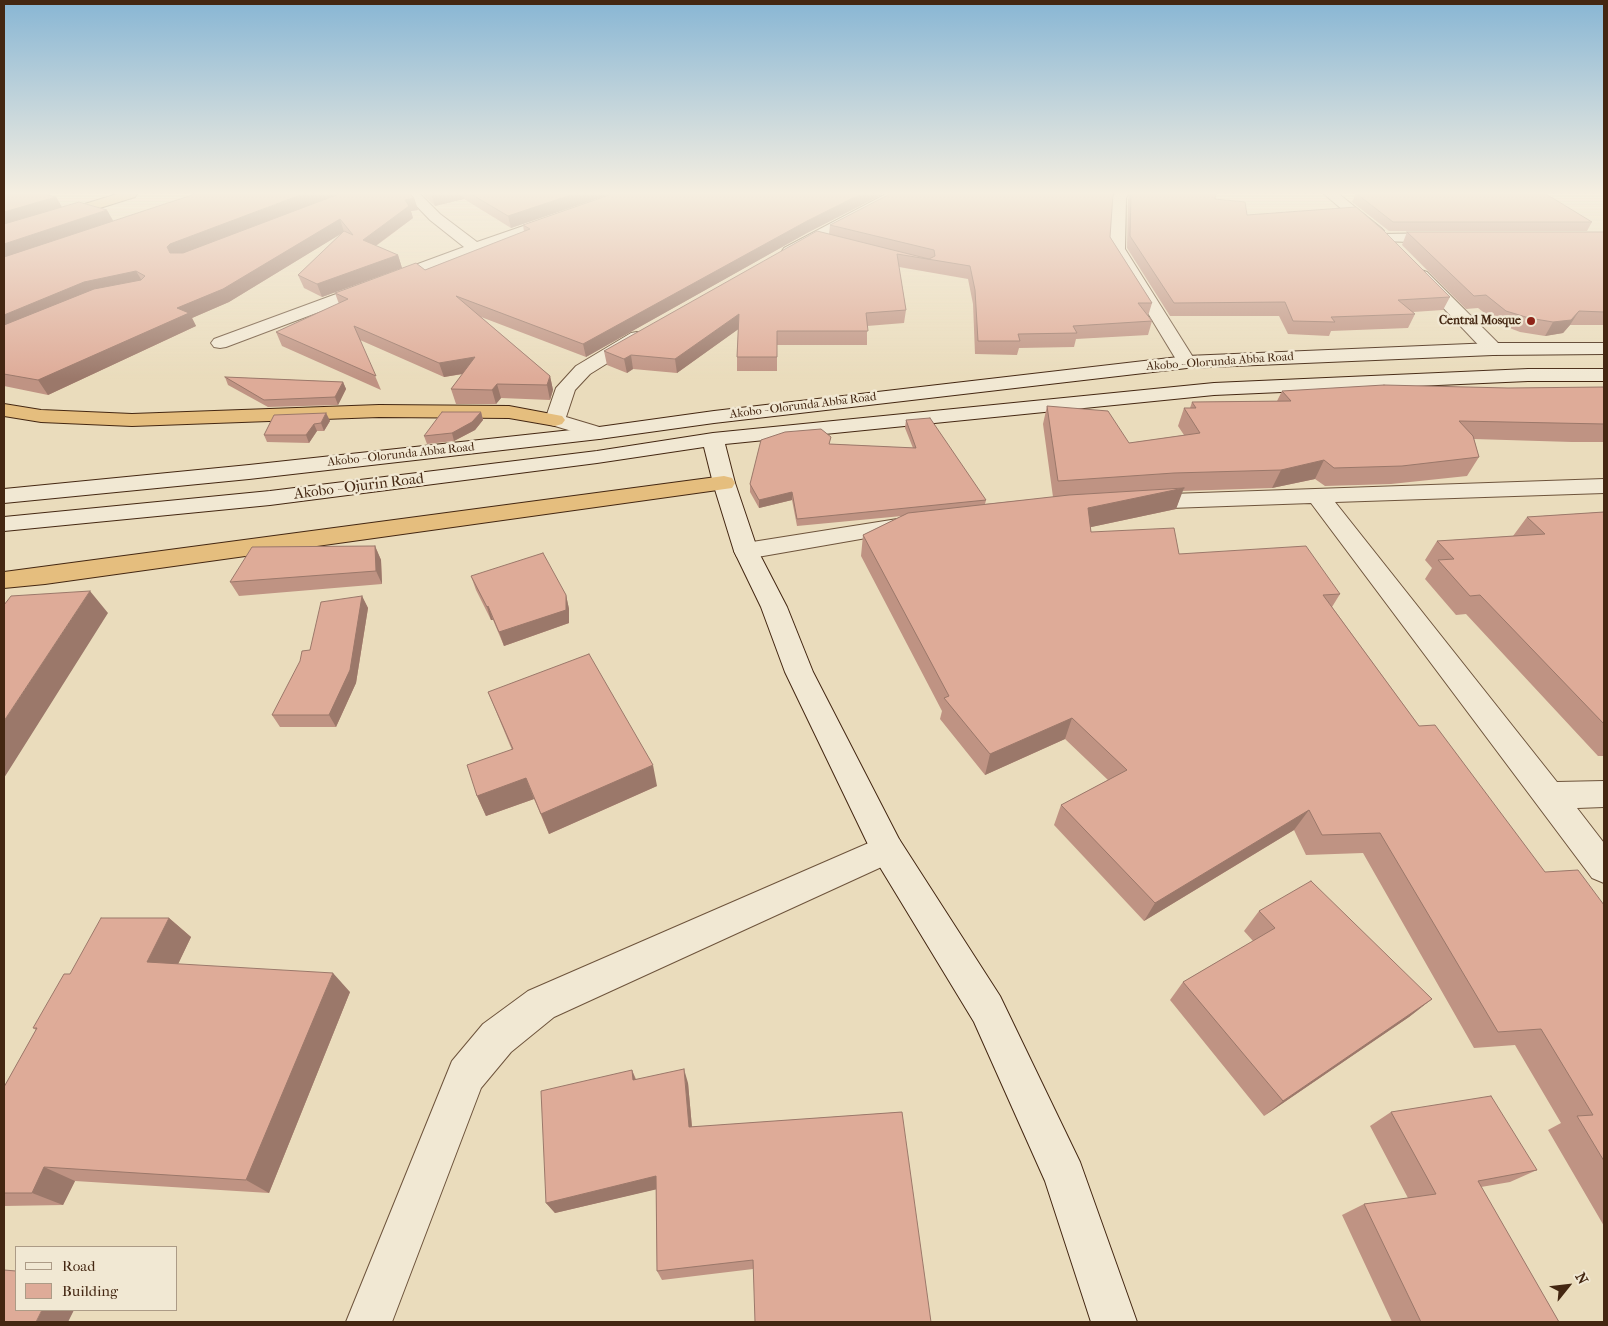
<!DOCTYPE html>
<html>
<head>
<meta charset="utf-8">
<style>
	body { margin:0 }
	#map { position:relative; width:1608px; height:1326px; overflow:hidden; background:#eadcbc; font-family:"IM FELL French Canon",serif }
	canvas { display:block }
	.frame { position:absolute; inset:0; border:5px solid #442712; pointer-events:none }
	.legend { position:absolute; left:15px; top:1246px; width:162px; height:65px; box-sizing:border-box; background:#f1e8d3; border:1px solid #ac9b86; margin:0; padding:6px 9px; list-style:none; font-size:15px; color:#442712 }
	.legend li { display:flex; align-items:center; gap:10px; height:25px }
	.legend b { width:25px; border:1px solid #ac9b86 }
	.north { position:absolute; left:1543px; top:1261px; width:50px; height:50px; -webkit-text-stroke:4px #f1e8d3; paint-order:stroke; rotate:61deg; font-size:14px; font-weight:700; line-height:20px; text-align:center; color:#442712 }
	.north::after { content:''; display:block; margin:auto; width:18px; height:22px; background:#442712; clip-path:polygon(50% 0,100% 100%,50% 72%,0 100%) }
</style>
</head>
<body>
<div id="map">
<canvas width="1608" height="1326"></canvas>
<div class="frame"></div>
<ul class="legend">
<li><b style="height:6px;background:#f1e8d3"></b>Road</li>
<li><b style="height:14px;background:#deab98"></b>Building</li>
</ul>
<div class="north">N</div>
</div>
<script>
const ctx = document.querySelector('canvas').getContext('2d');
ctx.lineJoin = 'round';
function shape(rows) {
  const path = new Path2D();
  for (const r of rows) {
    path.moveTo(r[0], r[1]);
    for (let i = 2; i < r.length; i += 2) path.lineTo(r[i], r[i + 1]);
  }
  return path;
}
function trace(path, color, width, dash) {
  ctx.strokeStyle = color;
  ctx.lineWidth = width;
  ctx.lineCap = dash ? 'butt' : 'round';
  ctx.setLineDash(dash || []);
  ctx.stroke(path);
}
function fillPath(path, color) {
  ctx.fillStyle = color;
  ctx.fill(path, 'evenodd');
}
function label(font, color, halo, rows, align = 'center') {
  ctx.font = font + ' "IM FELL French Canon",serif';
  ctx.lineWidth = 5;
  ctx.setLineDash([]);
  ctx.textBaseline = 'middle';
  ctx.strokeStyle = halo;
  ctx.fillStyle = color;
  for (const [text, x, y, turn = 0] of rows) {
    ctx.save();
    ctx.translate(x, y);
    ctx.rotate((+turn || 0) * Math.PI / 180);
    ctx.textAlign = isNaN(turn) ? turn : align;
    if (halo) ctx.strokeText(text, 0, 0);
    ctx.fillText(text, 0, 0);
    ctx.restore();
  }
}
const street = shape([
	[405,194,420,194,440,214,477,242,616,194,635,194,633,197,481,251,226,347,220,348,214,347,211,343,214,339,464,247,430,220,405,194],
	[886,194,903,194,901,197,796,254,784,254,782,251,784,248,886,194],
	[1115,194,1129,194,1126,198,1125,249,1196,362,1194,366,1187,368,1180,366,1109,249,1112,198,1115,194],
	[1324,194,1339,194,1381,228,1384,231,1381,234,1443,233,1448,235,1451,238,1448,241,1443,243,1379,241,1376,238,1379,235,1371,234,1324,194],
	[1421,270,1427,272,1500,345,1502,349,1500,353,1493,355,1486,353,1415,278,1413,275,1415,272,1421,270],
	[637,332,643,333,646,337,643,341,590,374,575,390,566,417,606,429,609,433,606,437,599,439,548,424,545,420,556,388,576,366,631,333,637,332],
	[1604,479,1604,493,1335,502,1557,782,1604,781,1604,807,1577,808,1604,843,1604,883,1592,878,1311,503,1142,509,1134,507,1131,502,1134,497,1142,495,1604,479],
	[910,517,918,519,922,524,918,529,746,559,737,557,734,551,737,545,746,543,910,517],
	[887,835,899,839,903,849,899,859,554,1017,511,1052,481,1088,392,1322,346,1322,452,1061,483,1024,528,991,887,835]
]);
const secondary = shape([
	[1493,343,1604,343,1604,354,1493,355,1187,368,714,423,599,439,249,479,4,503,4,489,249,465,599,427,714,411,1187,356,1493,343],
	[1528,369,1604,369,1604,381,1528,381,1214,395,725,444,735,483,758,551,787,607,813,672,899,839,1000,996,1080,1162,1137,1322,1091,1322,1045,1181,974,1022,875,859,785,672,761,607,734,551,713,483,704,447,597,463,270,505,4,531,4,517,270,491,597,451,713,433,1214,383,1528,369]
]);
const highway = shape([
	[117,194,137,194,135,197,4,238,4,229,117,194],
	[4,404,41,410,132,414,379,405,509,406,562,416,565,420,562,424,555,426,509,418,379,417,132,426,41,422,4,416,4,404],
	[724,476,732,478,735,483,732,488,45,584,4,588,4,572,724,476]
]);
const wall = shape([
	[4,194,56,197,62,207,113,221,414,198,418,210,411,211,413,218,376,246,398,255,402,268,322,297,304,288,298,275,342,233,229,302,192,318,196,326,48,395,4,386],
	[422,194,611,194,511,228,464,199,435,206],
	[612,194,883,194,807,233,586,357,481,317,550,376,553,390,550,400,501,398,496,404,456,404,451,389,463,374,444,377,360,340,381,390,282,346,276,332,339,304,335,293,425,270,524,232,523,225],
	[1129,194,1216,194,1215,199,1247,215,1450,297,1443,310,1413,312,1415,314,1408,328,1331,331,1329,336,1288,334,1279,316,1170,316,1127,248,1128,199],
	[1356,194,1546,194,1592,222,1587,231,1389,231,1352,202],
	[830,225,1110,237,1152,303,1148,316,1152,321,1148,335,1076,339,1074,347,1019,348,1017,355,975,354,973,304,968,279,899,267,906,310,904,323,867,326,867,345,777,345,777,371,737,371,737,357,738,329,677,373,633,369,627,373,607,365,604,351,829,234],
	[1407,232,1604,232,1604,325,1570,325,1563,333,1545,336,1520,332,1499,324,1478,308,1466,309,1402,245],
	[225,377,343,382,346,389,338,405,268,407,228,385],
	[1604,387,1604,442,1572,442,1474,439,1479,457,1467,476,1391,484,1325,486,1315,479,1272,488,1182,491,1176,509,1091,527,1091,532,1340,594,1332,607,1419,726,1545,872,1604,905,1604,1226,1548,1130,1561,1123,1515,1045,1474,1048,1363,853,1306,855,1294,830,1144,921,1054,825,1061,805,1108,780,1065,739,985,775,940,719,942,711,861,556,863,535,902,516,797,526,792,500,759,508,750,492,750,484,830,444,913,448,905,428,906,420,986,500,985,504,1053,497,1043,424,1047,406,1129,443,1184,435,1178,426,1184,408,1190,408,1192,402,1277,401,1282,391],
	[481,412,483,420,475,430,454,441,427,444,424,436],
	[326,413,330,421,324,431,317,431,309,443,267,442,264,435],
	[1604,512,1604,756,1598,756,1466,614,1456,615,1425,579,1432,568,1425,560,1437,541,1513,536,1527,517],
	[375,546,381,560,382,584,239,596,230,582],
	[471,576,566,595,569,609,569,623,504,646,493,620,491,620,476,590],
	[362,596,368,608,356,683,336,727,280,727,272,715,310,650],
	[488,692,657,786,549,834,534,799,486,816,477,796,512,750],
	[1259,911,1432,999,1409,1017,1264,1116,1170,1000,1183,982,1253,941,1244,931],
	[169,918,191,937,178,964,350,992,269,1193,75,1181,63,1205,4,1206,4,1087,36,1030,33,1028,70,974],
	[632,1070,636,1079,688,1083,692,1127,902,1112,753,1269,662,1280,657,1271,656,1189,555,1213,546,1203],
	[1391,1112,1537,1170,1510,1182,1481,1187,1559,1322,1392,1322,1342,1215,1364,1204,1408,1198,1370,1126]
]);
const shadedWall = shape([
	[303,194,339,194,173,260,167,247,170,244],
	[431,194,463,194,464,199,435,206],
	[574,194,611,194,511,228,508,216],
	[861,194,883,194,807,233,586,357,583,344,807,221],
	[56,197,63,209,4,227,4,212],
	[414,198,418,210,411,211,413,218,367,252,363,240,405,200],
	[107,210,114,222,4,259,4,244],
	[340,219,344,232,229,302,192,318,196,326,48,395,38,380,177,308],
	[398,255,402,268,322,297,317,284],
	[136,271,144,284,4,332,4,315,84,282],
	[1579,311,1570,325,1563,333,1545,336,1553,322],
	[739,314,740,328,677,373,675,359],
	[631,355,633,369,627,373,624,359],
	[475,357,479,371,444,377,439,363],
	[550,376,553,390,550,400,547,385],
	[343,382,346,389,338,405,335,397],
	[497,384,501,398,496,404,492,390],
	[481,412,483,420,475,430,454,441,452,433],
	[326,413,330,421,324,431,321,423],
	[314,424,317,431,309,443,306,435],
	[1324,460,1315,479,1272,488,1281,470],
	[1184,488,1176,509,1082,529,1088,508],
	[792,492,792,500,759,508,759,500],
	[375,546,381,560,382,584,376,571],
	[90,591,108,613,4,778,4,721],
	[566,595,569,609,569,623,504,646,499,632],
	[362,596,368,608,356,683,336,727,329,715],
	[488,606,493,620,491,620,487,607],
	[1072,718,1065,739,985,775,990,754],
	[653,765,657,786,549,834,541,814],
	[526,778,534,799,486,816,477,796],
	[1309,810,1294,830,1144,921,1155,903],
	[169,918,191,937,170,981,147,962],
	[333,973,350,992,269,1193,246,1180],
	[1432,999,1409,1017,1264,1116,1283,1101],
	[684,1069,688,1083,693,1139,689,1127],
	[632,1070,637,1084,633,1080],
	[44,1167,75,1181,63,1205,32,1193],
	[656,1176,662,1188,555,1213,546,1203],
	[42,1310,74,1310,68,1322,36,1322]
]);
const building = shape([
	[4,194,44,194,56,197,4,212,4,194],
	[195,194,303,194,170,244,167,247,170,253,183,253,339,194,410,194,414,198,405,200,409,206,363,240,398,255,317,284,298,275,344,231,353,235,340,219,223,289,177,308,189,313,38,380,4,374,4,325,94,289,141,280,145,276,136,271,84,282,4,315,4,257,195,194],
	[471,194,574,194,508,216,471,194],
	[612,194,861,194,807,221,583,344,456,296,550,376,547,385,497,384,492,390,451,389,475,357,439,363,354,326,376,376,276,332,348,299,335,293,416,263,425,270,530,229,523,225,612,194],
	[890,194,1113,194,1110,237,1152,303,1138,303,1152,321,1073,326,1077,333,1018,334,1020,341,978,341,975,290,970,266,897,254,906,310,866,313,868,331,777,331,777,357,737,357,739,314,675,359,631,355,624,359,604,351,817,231,929,259,935,256,934,250,830,225,890,194],
	[1131,194,1216,194,1215,199,1245,202,1247,215,1356,207,1383,230,1450,297,1398,300,1415,314,1331,317,1335,322,1293,321,1285,302,1174,303,1130,236,1131,194],
	[1357,194,1546,194,1592,222,1393,222,1357,194],
	[79,202,107,210,4,244,4,224,79,202],
	[1407,232,1604,232,1604,312,1579,311,1571,320,1553,322,1529,318,1506,311,1486,295,1474,296,1407,232],
	[225,377,343,382,335,397,264,400,225,377],
	[1384,385,1508,388,1604,387,1604,424,1459,421,1473,436,1479,457,1402,466,1334,468,1324,460,1281,470,1174,473,1058,481,1047,406,1108,411,1129,443,1200,433,1184,408,1196,408,1192,402,1291,401,1282,391,1384,385],
	[442,412,481,412,472,422,452,433,424,436,442,412],
	[326,413,321,423,314,424,306,435,264,435,274,415,326,413],
	[930,418,986,500,797,519,792,492,759,500,750,484,761,440,785,432,821,429,831,437,829,444,916,448,906,420,930,418],
	[1184,488,1088,508,1091,532,1174,528,1179,554,1306,546,1340,594,1323,595,1419,726,1435,725,1545,872,1578,870,1604,905,1604,1161,1577,1116,1593,1115,1541,1029,1498,1032,1380,833,1322,835,1309,810,1155,903,1061,805,1127,770,1072,718,990,754,944,698,949,696,863,535,908,513,1069,495,1184,488],
	[1604,512,1604,724,1480,595,1470,596,1438,560,1454,559,1437,541,1545,534,1527,517,1604,512],
	[375,546,376,571,230,582,252,547,375,546],
	[543,553,566,595,566,610,499,632,488,606,487,607,471,576,543,553],
	[90,591,4,721,4,605,11,596,90,591],
	[362,596,350,670,329,715,272,715,300,661,302,651,310,650,321,602,362,596],
	[589,654,653,765,541,814,526,778,477,796,467,765,513,749,488,692,589,654],
	[1311,881,1432,999,1283,1101,1183,982,1275,928,1259,911,1311,881],
	[101,918,169,918,147,962,333,973,246,1180,44,1167,32,1193,4,1193,4,1087,37,1028,33,1028,64,974,70,974,101,918],
	[684,1069,689,1127,902,1112,931,1322,755,1322,753,1260,657,1271,656,1176,546,1203,541,1091,632,1070,633,1080,684,1069],
	[1491,1096,1537,1170,1478,1181,1559,1322,1421,1322,1364,1204,1436,1194,1391,1112,1491,1096],
	[4,1270,16,1271,16,1310,42,1310,36,1322,4,1322,4,1270]
]);
const markers = [
	[1531,321,5,"#8f2418"]
];
const farPoinames = [
	["Central Mosque",1521,321]
];
const farStreetnames = [
	["Akobo - Olorunda Abba Road",1220,362,-4],
	["Akobo - Olorunda Abba Road",803,406,-7],
	["Akobo - Olorunda Abba Road",401,455,-6]
];
const streetNames = [
	["Akobo - Ojurin Road",359,487,-7]
];
trace(street, '#6e543c', 2);
trace(secondary, '#442712', 2);
trace(highway, '#442712', 2);
fillPath(street, '#f1e8d3');
fillPath(secondary, '#f1e8d3');
fillPath(highway, '#e5be7e');
fillPath(wall, '#bf9383');
fillPath(shadedWall, '#9b786a');
fillPath(building, '#deab98');
trace(building, '#9b786a', 1);
const sky = ctx.createLinearGradient(0, 0, 0, 379);
sky.addColorStop(0, '#88b6d4');
sky.addColorStop(0.51, '#f6efe1');
sky.addColorStop(1, '#f6efe100');
ctx.fillStyle = sky;
ctx.fillRect(0, 0, 1608, 379);
for (const [x, y, r, color] of markers) {
  const dot = new Path2D();
  dot.arc(x, y, r, 0, 2 * Math.PI);
  ctx.fillStyle = color;
  ctx.fill(dot);
  trace(dot, '#f1e8d3', 2);
}
label('bold 12px', '#442712', '#f1e8d3', farPoinames, 'right');
label('12px', '#442712', '#f1e8d3', farStreetnames);
label('15px', '#442712', '#f1e8d3', streetNames);
</script>
</body>
</html>
